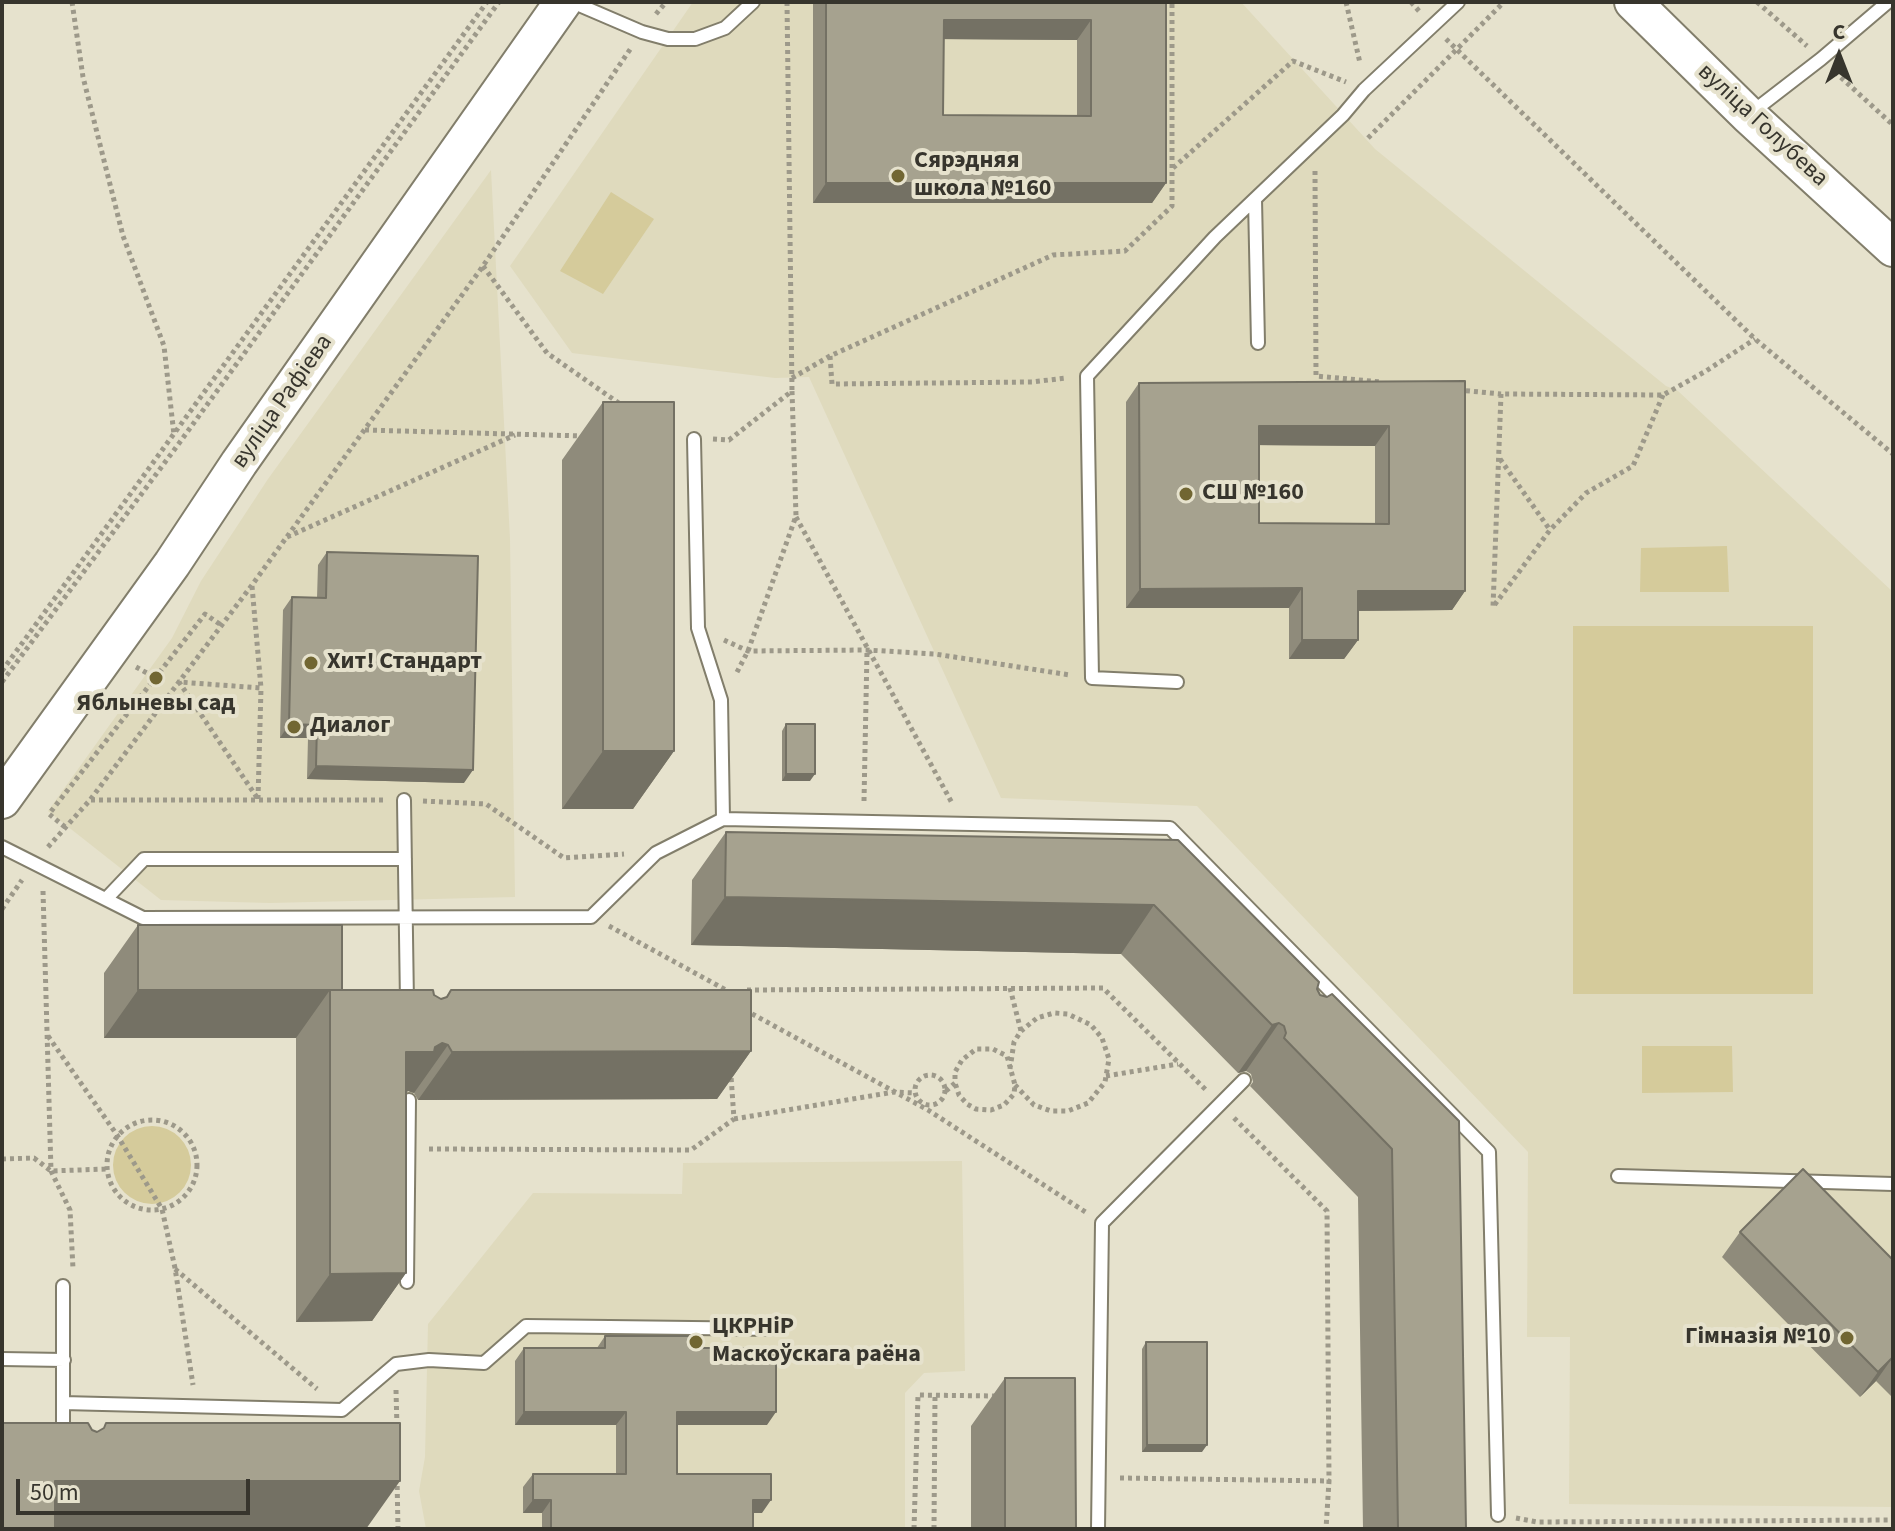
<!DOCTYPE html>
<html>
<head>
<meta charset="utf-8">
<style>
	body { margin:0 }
	#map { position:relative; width:1895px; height:1531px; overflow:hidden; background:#e6e2cd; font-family:"Source Sans 3",sans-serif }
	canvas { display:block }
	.frame { position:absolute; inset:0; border:4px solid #37352d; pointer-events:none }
	.north { position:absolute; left:1799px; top:16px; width:80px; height:80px; -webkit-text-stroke:6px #e6e2cd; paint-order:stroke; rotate:0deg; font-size:22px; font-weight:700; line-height:32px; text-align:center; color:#37352d }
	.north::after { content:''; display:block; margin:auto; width:28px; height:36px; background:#37352d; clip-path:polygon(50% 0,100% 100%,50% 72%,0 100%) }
	.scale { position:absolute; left:16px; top:1479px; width:234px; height:36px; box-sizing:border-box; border:4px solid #37352d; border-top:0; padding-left:10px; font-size:24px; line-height:28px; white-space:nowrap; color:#37352d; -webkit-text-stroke:6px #e6e2cd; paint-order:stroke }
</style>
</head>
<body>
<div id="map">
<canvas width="1895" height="1531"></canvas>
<div class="frame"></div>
<div class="north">С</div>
<div class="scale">50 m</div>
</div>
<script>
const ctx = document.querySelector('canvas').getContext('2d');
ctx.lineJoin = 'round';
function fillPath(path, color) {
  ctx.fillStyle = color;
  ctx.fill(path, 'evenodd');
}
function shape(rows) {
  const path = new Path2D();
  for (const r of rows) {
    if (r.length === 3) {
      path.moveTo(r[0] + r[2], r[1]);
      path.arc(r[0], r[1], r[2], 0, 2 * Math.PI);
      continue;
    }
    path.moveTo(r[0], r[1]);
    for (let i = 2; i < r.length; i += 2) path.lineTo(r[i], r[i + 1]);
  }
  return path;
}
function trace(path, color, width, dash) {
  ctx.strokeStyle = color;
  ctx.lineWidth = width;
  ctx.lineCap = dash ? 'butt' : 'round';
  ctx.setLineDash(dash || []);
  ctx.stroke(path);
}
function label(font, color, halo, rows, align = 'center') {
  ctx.font = font + ' "Source Sans 3",sans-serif';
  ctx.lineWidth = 8;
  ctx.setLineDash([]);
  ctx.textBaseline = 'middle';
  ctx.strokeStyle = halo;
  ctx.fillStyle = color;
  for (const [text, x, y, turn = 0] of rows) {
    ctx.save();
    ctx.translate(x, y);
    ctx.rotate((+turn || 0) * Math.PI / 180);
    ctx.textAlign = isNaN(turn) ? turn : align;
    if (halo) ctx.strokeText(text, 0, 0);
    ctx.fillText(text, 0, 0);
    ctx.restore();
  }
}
const built = shape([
	[693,2,1241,2,1375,149,1666,386,1678,391,1893,592,1893,1507,1569,1504,1570,1337,1527,1337,1528,1152,1197,806,1001,798,809,377,775,378,572,353,510,266],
	[491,170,510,539,515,897,270,903,161,900,48,811,172,638,201,581,268,479],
	[962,1161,965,1371,924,1373,905,1393,905,1529,426,1529,419,1491,425,1457,428,1324,533,1193,682,1194,683,1163]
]);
const green = shape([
	[611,192,654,219,603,294,560,271],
	[1727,546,1729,592,1640,592,1641,548],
	[1573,626,1813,626,1813,994,1573,994],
	[1642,1046,1732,1046,1733,1092,1642,1093],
	[152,1165,39]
]);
const path = shape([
	[72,2,83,77,123,236,164,346,174,435],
	[787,2,792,391],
	[1346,2,1360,63],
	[1411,2,1419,11],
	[1757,2,1807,46],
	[656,14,666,2],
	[1446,39,1755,339,1893,454],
	[1835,72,1893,125],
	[1368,138,1504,2],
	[1173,168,1293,61,1346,82],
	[1315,171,1316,376,1381,382],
	[483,266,547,353,620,404],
	[830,356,832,384,1032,382,1066,378],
	[792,378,830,356,1053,255,1125,251,1172,206,1172,2],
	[1458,390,1501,394],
	[1663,395,1633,466,1586,493,1550,530,1493,607,1501,394,1663,395,1706,371,1755,339],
	[365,430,583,436],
	[713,439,729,440,792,391,796,516,748,651,736,674],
	[1500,459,1550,530],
	[796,517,952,803],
	[287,537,515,435],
	[252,586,261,688,179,682,258,799],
	[724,640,748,651,867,650,935,654,1070,675],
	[136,667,156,678],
	[2,671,487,2],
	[2,682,180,442,499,2],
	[258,799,261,688],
	[91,800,385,800],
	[423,801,486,804,564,858,624,854],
	[864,801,867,651],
	[65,827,49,814,205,614,221,625],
	[48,847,90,800,252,585,483,266,631,48],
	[43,891,51,1171,70,1210,73,1269],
	[2,909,22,880],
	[609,926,726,990,727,994],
	[1010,988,1021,1031],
	[747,990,1103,988,1207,1091],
	[745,1010,928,1110,1087,1213],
	[48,1036,117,1135,162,1209,175,1268,193,1385],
	[1010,1069,1014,1042,1021,1031,1037,1018,1054,1013,1068,1014,1091,1025,1102,1038,1109,1059,1105,1082,1088,1103,1068,1111,1051,1111,1034,1105,1015,1085],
	[930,1090,15],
	[1106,1076,1178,1064],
	[946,1091,955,1083,955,1072,962,1060,976,1049,993,1049,1007,1056,1015,1085,1014,1094,1004,1105,991,1110,976,1109,967,1104,959,1095,955,1083],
	[1234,1118,1327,1211,1329,1481],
	[734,1119,894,1092,915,1093],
	[152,1165,45],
	[429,1149,691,1150,734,1119,731,1076],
	[2,1159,34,1158,51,1171,106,1169],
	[175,1269,317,1389],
	[396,1390,397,1428],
	[397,1478,398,1529],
	[1120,1478,1329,1481,1326,1529],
	[1516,1518,1537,1522,1893,1520],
	[914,1529,918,1395,995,1396],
	[934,1529,935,1395]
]);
const lane = shape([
	[572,2,642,32,668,39,695,39,725,28,753,2],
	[1751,113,1821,59,1888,2],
	[1255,199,1258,343],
	[694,439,698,628,721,700,723,819],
	[1177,682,1092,678,1087,376,1215,237,1343,115,1364,90,1458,2],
	[404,800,407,1003],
	[2,847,143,918,591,917,656,853,723,819,1170,828,1489,1152,1498,1515],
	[106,899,144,859,405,859],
	[1618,1176,1893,1184],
	[407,1282,409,1100],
	[63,1286,63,1436],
	[2,1359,64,1360],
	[63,1403,342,1410,396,1364,429,1360,484,1363,526,1326,775,1329],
	[1098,1529,1102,1223,1244,1080]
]);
const secondary = shape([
	[1633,2,1748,115,1893,248],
	[2,800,172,564,239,463,563,2]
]);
const wall = shape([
	[813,2,1166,2,1166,183,1152,203,813,203],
	[944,39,1077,40,1077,116,943,115],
	[1465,381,1465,591,1452,610,1358,611,1358,640,1344,659,1289,659,1289,608,1126,608,1126,402,1139,383],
	[1259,445,1375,446,1375,524,1259,523],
	[603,402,674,751,633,809,562,809,562,460],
	[327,552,464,783,307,779,308,738,280,738,283,610,292,597,317,598,318,565],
	[786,724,810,781,782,781,782,731],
	[726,832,1178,840,1317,989,1320,995,1459,1121,1466,1529,1363,1529,1358,1197,1250,1086,1253,1082,1251,1074,1246,1071,1238,1073,1121,954,691,945,692,880],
	[138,925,341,990,434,995,441,999,445,998,451,990,751,1051,717,1099,418,1100,414,1093,408,1091,406,1093,406,1273,372,1321,296,1322,296,1038,104,1038,104,973],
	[1740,1232,1893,1260,1893,1398,1876,1381,1860,1397,1722,1257],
	[605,1336,697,1348,767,1425,677,1425,677,1474,762,1513,753,1513,753,1529,542,1529,542,1513,523,1513,523,1487,533,1474,616,1474,616,1425,515,1425,515,1361,524,1348,597,1348],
	[1146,1342,1202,1452,1142,1452,1142,1349],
	[1005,1378,1076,1529,971,1529,971,1426]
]);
const shadedWall = shape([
	[944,20,1091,20,1077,40,930,39],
	[826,183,1166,183,1152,203,813,203],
	[1259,426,1389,426,1375,446,1245,445],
	[1302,588,1289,608,1126,608,1140,589],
	[1358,591,1465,591,1452,610,1344,611],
	[1302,640,1358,640,1344,659,1289,659],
	[289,724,317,725,308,738,280,738],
	[603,751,674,751,633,809,562,809],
	[316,766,473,770,464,783,307,779],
	[786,774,815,774,810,781,782,781],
	[725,897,1154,905,1121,954,691,945],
	[138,990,330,990,296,1038,104,1038],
	[1279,1023,1246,1071,1238,1073,1272,1025],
	[442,1043,448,1045,414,1093,408,1091,405,1093,406,1052],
	[751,1051,717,1099,418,1100,452,1052],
	[406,1273,372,1321,296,1322,330,1274],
	[1893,1357,1876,1381,1860,1397,1878,1372],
	[524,1412,626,1412,616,1425,515,1425],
	[677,1412,776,1412,767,1425,668,1425],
	[1147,1445,1207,1445,1202,1452,1142,1452],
	[55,1481,400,1481,366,1529,21,1529],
	[533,1500,551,1500,542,1513,523,1513],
	[753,1500,771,1500,762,1513,744,1513]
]);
const building = shape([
	[826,2,1166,2,1166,183,826,183,826,2],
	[944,20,1091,20,1091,116,943,115,944,20],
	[1465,381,1465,591,1358,591,1358,640,1302,640,1302,588,1140,589,1139,383,1465,381],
	[1259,426,1389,426,1389,524,1259,523,1259,426],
	[603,402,674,402,674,751,603,751,603,402],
	[327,552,478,556,473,770,316,766,317,725,289,724,292,597,326,598,327,552],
	[786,724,815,724,815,774,786,774,786,724],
	[726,832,1178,840,1319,982,1317,989,1320,995,1327,997,1332,994,1459,1121,1466,1529,1398,1529,1392,1149,1284,1038,1286,1033,1284,1026,1279,1023,1272,1025,1154,905,725,897,726,832],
	[138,925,342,925,342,990,138,990,138,925],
	[330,990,433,990,434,995,441,999,447,997,451,990,751,990,751,1051,452,1052,448,1045,442,1043,435,1047,434,1052,406,1052,406,1273,330,1274,330,990],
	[1803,1169,1893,1260,1893,1357,1878,1372,1740,1232,1803,1169],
	[605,1336,697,1336,697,1348,776,1348,776,1412,677,1412,677,1474,771,1474,771,1500,753,1500,753,1529,551,1529,551,1500,533,1500,533,1474,626,1474,626,1412,524,1412,524,1348,605,1348,605,1336],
	[1146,1342,1207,1342,1207,1445,1147,1445,1146,1342],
	[1005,1378,1075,1378,1076,1529,1005,1529,1005,1378],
	[2,1423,88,1423,92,1430,97,1432,104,1428,106,1423,400,1423,400,1481,55,1481,55,1529,2,1529,2,1423]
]);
const markers = [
	[898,176,8,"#716632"],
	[1186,494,8,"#716632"],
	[311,663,8,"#716632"],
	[156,678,8,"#716632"],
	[294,727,8,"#716632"],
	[1847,1338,8,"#716632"],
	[696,1342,8,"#716632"]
];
const streetNames = [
	["вуліца Голубева",1762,126,43],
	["вуліца Рафіева",283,402,-55]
];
const poiNames = [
	["Сярэдняя",914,162],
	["школа №160",914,190],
	["СШ №160",1202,494],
	["Хит! Стандарт",327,663],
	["Яблыневы сад",156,705,"center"],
	["Диалог",310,727],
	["ЦКРНіР",712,1328],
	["Маскоўскага раёна",712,1356],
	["Гімназія №10",1831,1338,"right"]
];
fillPath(built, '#dfdabd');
fillPath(green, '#d5cb9b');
trace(lane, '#827e6b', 16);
trace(secondary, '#827e6b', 40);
trace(path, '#9d998a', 5, [4, 4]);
trace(lane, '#fff', 12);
trace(secondary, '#fff', 36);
fillPath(wall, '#8f8b7b');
fillPath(shadedWall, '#747164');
fillPath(building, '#a6a28f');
trace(building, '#747164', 2);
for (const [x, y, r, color] of markers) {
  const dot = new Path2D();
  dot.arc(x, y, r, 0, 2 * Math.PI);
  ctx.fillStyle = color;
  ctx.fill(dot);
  trace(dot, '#e6e2cd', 3);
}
label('24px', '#37352d', '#e6e2cd', streetNames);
label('bold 24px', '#37352d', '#e6e2cd', poiNames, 'left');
</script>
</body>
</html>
